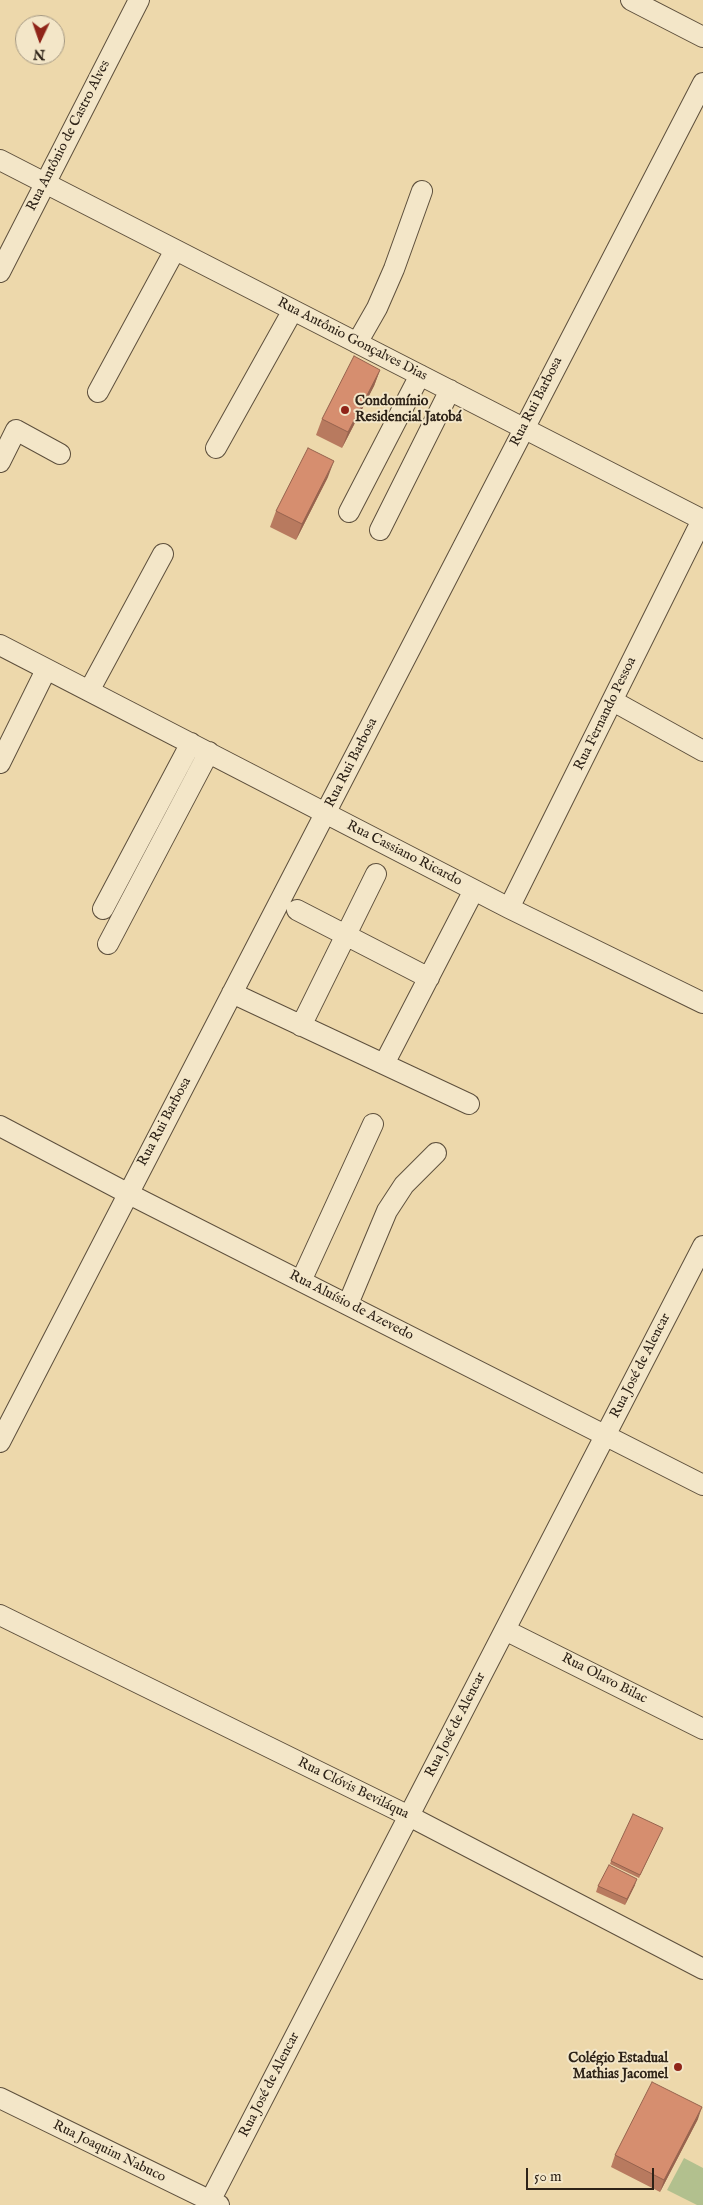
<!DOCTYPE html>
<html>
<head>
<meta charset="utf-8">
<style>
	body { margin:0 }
	#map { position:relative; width:703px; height:2205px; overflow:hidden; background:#edd8ab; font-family:"IM FELL English",serif }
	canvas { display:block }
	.north { position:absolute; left:15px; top:15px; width:50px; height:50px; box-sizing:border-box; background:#f3e6c8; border:1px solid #a49882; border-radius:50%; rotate:183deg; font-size:14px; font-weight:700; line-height:20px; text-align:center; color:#2e2318 }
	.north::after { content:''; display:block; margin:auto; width:18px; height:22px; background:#8f2418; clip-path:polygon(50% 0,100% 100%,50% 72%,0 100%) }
	.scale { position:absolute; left:526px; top:2168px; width:128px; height:22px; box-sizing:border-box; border:2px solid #2e2318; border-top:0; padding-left:6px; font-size:15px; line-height:18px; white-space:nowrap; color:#2e2318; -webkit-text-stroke:4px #f3e6c8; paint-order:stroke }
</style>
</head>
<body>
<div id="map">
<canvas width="703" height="2205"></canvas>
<div class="north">N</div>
<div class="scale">50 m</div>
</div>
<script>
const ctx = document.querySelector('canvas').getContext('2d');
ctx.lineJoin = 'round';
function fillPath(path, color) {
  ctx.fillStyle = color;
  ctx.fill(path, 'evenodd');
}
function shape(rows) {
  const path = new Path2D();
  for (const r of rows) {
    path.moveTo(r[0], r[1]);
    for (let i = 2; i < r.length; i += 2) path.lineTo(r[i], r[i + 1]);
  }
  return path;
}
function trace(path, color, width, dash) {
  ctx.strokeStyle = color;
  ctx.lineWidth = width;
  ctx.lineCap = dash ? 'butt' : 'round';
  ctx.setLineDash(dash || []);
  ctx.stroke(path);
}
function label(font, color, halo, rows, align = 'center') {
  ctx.font = font + ' "IM FELL English",serif';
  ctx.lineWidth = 4;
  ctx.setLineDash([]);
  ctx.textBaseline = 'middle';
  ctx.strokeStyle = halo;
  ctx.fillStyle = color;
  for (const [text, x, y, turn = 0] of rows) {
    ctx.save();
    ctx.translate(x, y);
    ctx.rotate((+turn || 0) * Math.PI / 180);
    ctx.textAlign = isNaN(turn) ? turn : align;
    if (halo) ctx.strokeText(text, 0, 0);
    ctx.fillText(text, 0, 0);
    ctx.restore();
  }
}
const green = shape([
	[684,2158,703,2168,703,2205,697,2205,667,2190]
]);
const minor = shape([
	[631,0,703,37],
	[0,160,703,520],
	[0,272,139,0],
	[357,343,377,308,394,269,422,191],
	[98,392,175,250],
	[216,448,293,310],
	[0,462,16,430,60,454],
	[349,512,420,375],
	[380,530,450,390],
	[0,645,509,908,703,1003],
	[89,691,163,554],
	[613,701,703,751],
	[0,763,46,670],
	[509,908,702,520],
	[103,909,191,743],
	[297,910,429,978],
	[108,944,209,752],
	[232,993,469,1104],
	[301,1026,376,874],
	[384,1064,474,890],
	[0,1126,127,1193,703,1485],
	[301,1281,373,1124],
	[348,1304,387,1211,404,1185,436,1153],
	[0,1442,703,83],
	[0,1615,409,1816,703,1969],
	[505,1630,703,1729],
	[0,2098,219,2205],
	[208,2205,703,1246]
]);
const wall = shape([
	[380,370,374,386,342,448,316,435,322,419],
	[328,477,296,540,270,527,276,511],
	[661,1831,639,1878,610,1864,611,1861],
	[635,1885,625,1905,596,1892,598,1886],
	[698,2119,660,2192,611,2167,615,2155]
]);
const shadedWall = shape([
	[380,370,374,386,342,448,348,432],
	[334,461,328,477,296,540,302,524],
	[637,1879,635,1885,625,1905,627,1899],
	[702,2107,698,2119,660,2192,664,2180]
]);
const building = shape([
	[354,356,380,370,348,432,322,419,354,356],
	[308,448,334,461,302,524,276,511,308,448],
	[633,1814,663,1828,640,1875,611,1861,633,1814],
	[609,1865,637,1879,627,1899,598,1886,609,1865],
	[652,2082,702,2107,664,2180,615,2155,652,2082]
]);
const markers = [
	[345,410,5,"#8f2418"],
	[678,2067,5,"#8f2418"]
];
const streetNames = [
	["Rua Antônio de Castro Alves",69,136,-63],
	["Rua Antônio Gonçalves Dias",352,340,27],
	["Rua Rui Barbosa",537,402,-63],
	["Rua Fernando Pessoa",606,714,-64],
	["Rua Rui Barbosa",352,763,-63],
	["Rua Cassiano Ricardo",404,854,27],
	["Rua Rui Barbosa",165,1122,-62],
	["Rua Aluísio de Azevedo",351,1306,27],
	["Rua José de Alencar",641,1366,-63],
	["Rua Olavo Bilac",604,1679,27],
	["Rua José de Alencar",456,1725,-63],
	["Rua Clóvis Beviláqua",353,1789,26],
	["Rua José de Alencar",270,2085,-63],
	["Rua Joaquim Nabuco",109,2152,26]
];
const poiNames = [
	["Condomínio",355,402],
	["Residencial Jatobá",355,418],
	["Colégio Estadual",668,2059,"right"],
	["Mathias Jacomel",668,2075,"right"]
];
fillPath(green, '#b2c08e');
trace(minor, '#5e503d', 22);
trace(minor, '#f3e6c8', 20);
fillPath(wall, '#b87a5f');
fillPath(shadedWall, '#96634e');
fillPath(building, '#d68e6f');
trace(building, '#96634e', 1);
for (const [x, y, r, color] of markers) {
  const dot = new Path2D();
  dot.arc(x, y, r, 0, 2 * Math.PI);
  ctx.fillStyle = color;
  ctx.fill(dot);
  trace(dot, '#f3e6c8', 2);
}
label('14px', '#2e2318', '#f3e6c8', streetNames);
label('bold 14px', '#2e2318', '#f3e6c8', poiNames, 'left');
</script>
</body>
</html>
